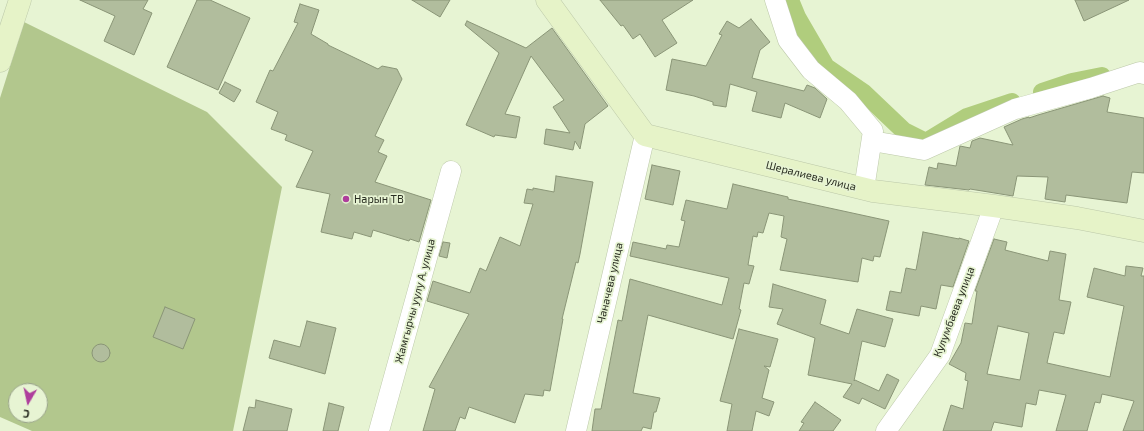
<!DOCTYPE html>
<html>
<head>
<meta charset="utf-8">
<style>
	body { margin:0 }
	#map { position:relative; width:1144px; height:431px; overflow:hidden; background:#e7f4d3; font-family:"Exo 2",sans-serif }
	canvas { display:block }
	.north { position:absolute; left:8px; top:383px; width:40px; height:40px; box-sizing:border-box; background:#e7f4d3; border:1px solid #9ba58c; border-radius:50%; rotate:189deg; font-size:11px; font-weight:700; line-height:16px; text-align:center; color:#2a2e22 }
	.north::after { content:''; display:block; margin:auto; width:14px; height:18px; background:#ae3e9c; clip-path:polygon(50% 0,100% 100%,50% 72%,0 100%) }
</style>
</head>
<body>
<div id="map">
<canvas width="1144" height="431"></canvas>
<div class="north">С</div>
</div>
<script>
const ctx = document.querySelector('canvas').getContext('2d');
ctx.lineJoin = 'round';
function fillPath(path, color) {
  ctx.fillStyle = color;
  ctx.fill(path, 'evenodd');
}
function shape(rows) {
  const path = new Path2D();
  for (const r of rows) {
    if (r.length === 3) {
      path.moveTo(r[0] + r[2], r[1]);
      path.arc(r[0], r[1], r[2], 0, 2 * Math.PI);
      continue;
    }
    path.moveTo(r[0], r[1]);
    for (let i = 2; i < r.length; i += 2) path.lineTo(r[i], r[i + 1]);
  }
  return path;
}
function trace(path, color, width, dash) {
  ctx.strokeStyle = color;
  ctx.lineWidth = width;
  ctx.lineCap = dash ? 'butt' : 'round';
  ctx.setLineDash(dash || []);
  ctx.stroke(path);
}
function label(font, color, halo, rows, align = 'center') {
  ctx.font = font + ' "Exo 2",sans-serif';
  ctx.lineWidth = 3.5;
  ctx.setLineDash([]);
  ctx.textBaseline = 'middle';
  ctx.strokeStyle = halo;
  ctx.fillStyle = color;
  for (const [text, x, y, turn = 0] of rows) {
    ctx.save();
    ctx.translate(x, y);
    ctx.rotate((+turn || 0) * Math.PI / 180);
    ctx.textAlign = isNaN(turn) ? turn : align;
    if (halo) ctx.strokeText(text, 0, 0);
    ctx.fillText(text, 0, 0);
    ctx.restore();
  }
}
const green = shape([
	[24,22,207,112,282,187,233,431,32,431,0,417,0,98],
	[16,391,40,391,40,415,16,415]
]);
const canal = shape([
	[790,0,797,17,826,67,864,93,904,131,926,142,967,117,1012,102],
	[1042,92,1072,82,1102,76]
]);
const building = shape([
	[80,0,148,0,143,9,152,13,134,55,104,41,115,16,80,0],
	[197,0,210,0,250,18,218,90,167,67,197,0],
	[412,0,450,0,440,17,412,0],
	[600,0,693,0,662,20,677,43,655,57,640,34,633,39,623,25,621,26,600,0],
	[1075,0,1129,0,1084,21,1075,0],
	[300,4,319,10,311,34,328,44,328,45,378,69,382,66,397,69,402,79,375,136,384,140,378,152,387,156,375,182,431,200,419,242,410,239,409,241,373,230,371,237,354,232,352,239,321,232,330,194,296,187,313,151,285,140,287,135,271,129,278,112,256,102,270,70,273,71,298,23,294,22,300,4],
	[751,19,770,42,760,50,752,78,804,91,807,85,815,88,827,99,820,118,785,103,781,118,752,111,757,92,730,84,726,107,713,105,713,102,694,96,666,90,672,59,706,66,722,35,719,34,727,21,739,28,751,19],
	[467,21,526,48,552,28,608,106,585,124,580,149,575,141,573,150,544,144,546,129,570,133,553,107,564,100,531,56,505,114,520,117,516,138,495,135,494,137,466,125,499,53,465,25,467,21],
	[225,82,241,90,234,102,219,93,225,82],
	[1103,96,1110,98,1107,112,1144,118,1144,173,1132,172,1127,203,1066,195,1065,202,1045,199,1048,177,1017,176,1013,196,970,189,969,190,925,185,929,167,937,169,938,163,956,166,960,146,970,148,972,141,980,138,1013,145,1004,127,1022,119,1029,117,1029,118,1038,115,1103,96],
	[652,165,680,171,673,205,645,199,652,165],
	[556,176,593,182,580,254,578,263,576,262,562,319,563,319,550,391,544,390,543,396,525,394,515,423,469,407,465,419,460,417,455,431,423,431,435,389,429,387,469,314,427,301,433,281,470,293,480,268,486,271,500,237,520,246,533,204,524,203,527,189,533,190,533,188,554,192,556,176],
	[733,184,788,197,788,199,889,221,880,257,874,256,873,261,862,258,858,282,780,270,787,239,781,237,784,216,769,213,763,233,758,232,757,237,753,236,748,265,754,266,749,284,744,283,739,309,741,310,733,339,648,315,633,393,660,398,656,412,654,412,651,429,643,427,641,431,592,431,595,409,601,409,618,320,622,321,630,279,722,305,729,278,630,256,633,242,666,249,667,245,679,247,685,221,681,220,686,200,727,209,733,184],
	[923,232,959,239,959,238,969,241,953,287,941,285,936,309,921,306,919,316,886,310,890,291,901,293,906,268,916,270,923,232],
	[994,239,1007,242,1005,250,1048,261,1050,251,1066,254,1059,300,1071,302,1064,334,1054,332,1047,363,1110,377,1124,306,1087,297,1094,268,1125,276,1126,266,1143,268,1141,276,1144,276,1144,431,1123,431,1134,401,1102,394,1100,403,1095,402,1087,431,1056,431,1066,395,1039,390,1036,405,1026,403,1022,427,994,422,991,431,943,431,951,405,963,409,968,381,965,380,966,373,949,364,961,343,965,323,972,324,977,291,975,291,994,239],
	[998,326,1029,333,1020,380,987,374,998,326],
	[443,242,450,243,447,258,439,256,443,242],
	[773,284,826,300,820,324,849,334,857,309,893,319,885,347,862,341,854,381,855,380,879,391,887,374,899,380,885,409,862,398,859,404,843,397,852,384,808,375,815,338,777,324,783,309,769,307,773,284],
	[165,307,195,319,183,349,153,337,165,307],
	[307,321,336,328,325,374,269,358,274,340,300,347,307,321],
	[739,329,778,339,770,367,764,366,769,370,762,398,774,402,769,416,756,411,752,431,727,431,732,404,720,401,739,329],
	[101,353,9],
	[256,400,292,409,287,431,243,431,249,407,255,408,256,400],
	[815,402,841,420,833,431,799,431,804,423,801,422,815,402],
	[329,403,344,407,338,431,323,431,329,403]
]);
const street = shape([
	[775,0,788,40,811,70,848,101,873,131,864,189],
	[872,141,924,150,1015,109,1091,88,1140,72,1144,74],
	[379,431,451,171],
	[576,431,645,135],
	[886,431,940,355,994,206]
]);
const secondary = shape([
	[547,0,645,135,873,191,994,206,1077,218,1144,231],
	[0,61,20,0]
]);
const markers = [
	[346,199,4,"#ae3e9c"]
];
const streetNames = [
	["Шералиева улица",811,176,14],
	["Чаначева улица",610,283,-77],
	["Жамгырчы уулу А. улица",415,301,-75],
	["Кулумбаева улица",954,312,-69]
];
const poiNames = [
	["Нарын ТВ",354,199]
];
fillPath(green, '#b2c78d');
trace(canal, '#b0cd7d', 18);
fillPath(building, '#b1bd9d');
trace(building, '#8a9577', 1);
trace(street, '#bcc8a9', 21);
trace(secondary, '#bcc8a9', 23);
trace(street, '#fff', 20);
trace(secondary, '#e6f3c8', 22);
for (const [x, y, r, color] of markers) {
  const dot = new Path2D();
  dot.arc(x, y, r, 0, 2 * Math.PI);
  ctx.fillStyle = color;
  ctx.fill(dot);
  trace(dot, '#e7f4d3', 1.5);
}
label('11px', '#2a2e22', '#e7f4d3', streetNames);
label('11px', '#2a2e22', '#e7f4d3', poiNames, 'left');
</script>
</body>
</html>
